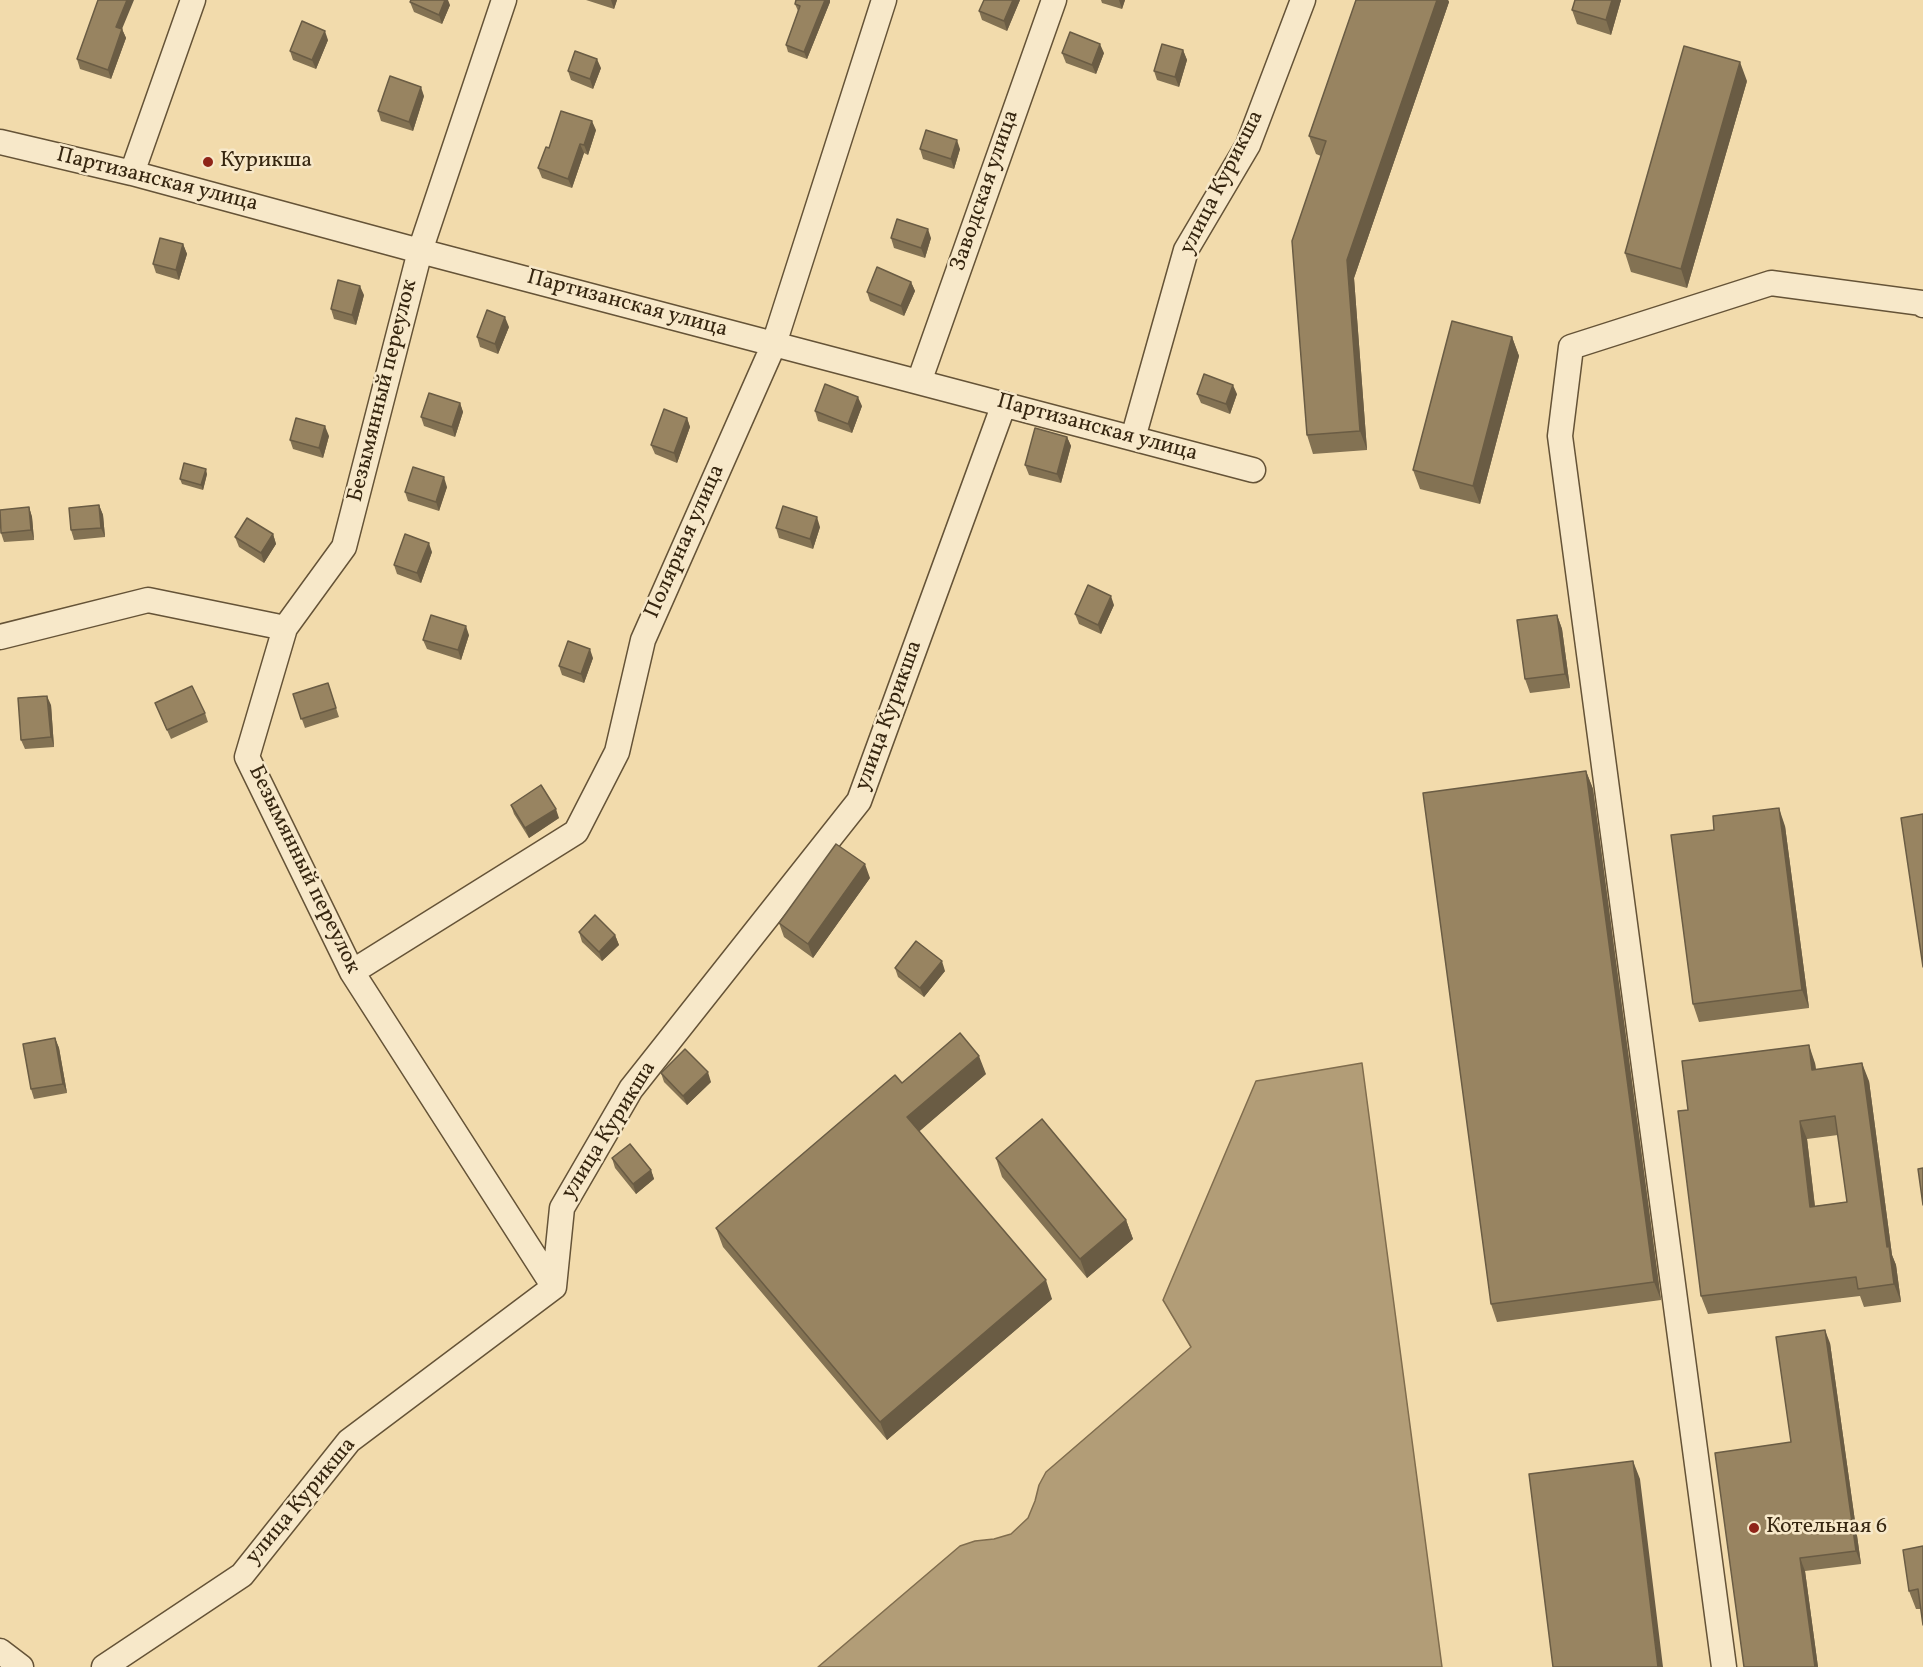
<!DOCTYPE html>
<html>
<head>
<meta charset="utf-8">
<style>
	body { margin:0 }
	canvas { display:block; background:#f2dbac }
</style>
</head>
<body>
<canvas width="1923" height="1667"></canvas>
<script>
const ctx = document.querySelector('canvas').getContext('2d');
ctx.lineJoin = 'round';
function fillPath(path, color) {
  ctx.fillStyle = color;
  ctx.fill(path, 'evenodd');
}
function shape(rows) {
  const path = new Path2D();
  for (const r of rows) {
    path.moveTo(r[0], r[1]);
    for (let i = 2; i < r.length; i += 2) path.lineTo(r[i], r[i + 1]);
  }
  return path;
}
function trace(path, color, width, dash) {
  ctx.strokeStyle = color;
  ctx.lineWidth = width;
  ctx.lineCap = dash ? 'butt' : 'round';
  ctx.setLineDash(dash || []);
  ctx.stroke(path);
}
function label(font, color, halo, rows, align = 'center') {
  ctx.font = font + ' Vollkorn,serif';
  ctx.lineWidth = 5;
  ctx.setLineDash([]);
  ctx.textBaseline = 'middle';
  ctx.strokeStyle = halo;
  ctx.fillStyle = color;
  for (const [text, x, y, turn = 0] of rows) {
    ctx.save();
    ctx.translate(x, y);
    ctx.rotate((+turn || 0) * Math.PI / 180);
    ctx.textAlign = isNaN(turn) ? turn : align;
    if (halo) ctx.strokeText(text, 0, 0);
    ctx.fillText(text, 0, 0);
    ctx.restore();
  }
}
const water = shape([
	[1362,1063,1442,1667,818,1667,960,1546,975,1541,994,1539,1011,1534,1028,1518,1035,1501,1039,1485,1046,1472,1191,1347,1163,1300,1256,1081,1362,1063]
]);
const minor = shape([
	[504,0,420,251,344,547,285,628,247,757,352,972,554,1287],
	[0,142,132,173,420,251,1253,470],
	[132,173,193,0],
	[919,382,1054,0],
	[1133,438,1186,250,1248,145,1303,0],
	[0,637,148,600,285,628],
	[352,972,576,832,617,752,643,640,774,344,884,0],
	[0,1651,21,1667],
	[104,1667,242,1575,349,1441,554,1287,562,1208,631,1089,859,801,1004,404],
	[1724,1667,1560,436,1571,347,1771,283,1922,303,1923,305]
]);
const wall = shape([
	[586,0,617,0,614,9],
	[796,0,830,0,830,2,807,59,788,52,786,45,798,11,795,4],
	[1020,0,1007,31,982,20,979,11],
	[1101,0,1125,0,1122,9,1102,3],
	[1356,0,1448,0,1449,2,1354,278,1367,450,1313,454,1307,435,1321,156,1316,154,1309,136],
	[1575,0,1621,0,1611,35,1577,24,1572,10],
	[410,2,450,5,442,24,414,12],
	[122,29,126,38,111,79,80,69,77,59],
	[328,40,316,69,293,60,290,51],
	[1183,50,1187,60,1179,87,1157,80,1154,71],
	[1062,53,1104,53,1096,74,1066,63],
	[601,68,593,89,571,80,568,71],
	[1747,81,1687,288,1631,272,1625,253],
	[424,96,413,131,381,121,378,111],
	[596,130,588,155,584,153,572,188,542,178,538,168,549,148],
	[920,149,960,149,954,169,923,159],
	[891,238,931,238,925,258,894,248],
	[183,244,187,254,179,280,156,273,153,264],
	[911,282,915,291,904,316,870,301,867,292],
	[364,295,356,325,334,319,331,309],
	[509,327,498,354,480,347,477,337],
	[1512,337,1519,356,1480,504,1420,489,1413,470],
	[1197,394,1237,394,1230,414,1201,403],
	[460,403,463,412,455,437,424,426,421,417],
	[862,406,852,433,818,421,815,411],
	[687,418,690,427,677,463,655,454,651,445],
	[329,436,323,458,293,449,290,440],
	[1067,437,1071,446,1061,483,1029,475,1025,465],
	[207,474,203,490,182,484,180,479],
	[447,487,439,511,408,501,405,492],
	[99,505,103,515,105,537,74,540,71,530],
	[29,507,32,517,34,540,4,542,1,533],
	[820,527,813,549,779,538,776,528],
	[273,534,276,544,264,563,239,547,235,537],
	[432,552,421,583,397,574,394,565],
	[1114,605,1101,634,1079,624,1075,614],
	[1557,615,1562,629,1570,688,1530,693,1525,679],
	[469,635,461,660,427,649,423,640],
	[593,658,584,683,562,675,559,666],
	[328,683,339,717,305,728,293,694],
	[155,703,205,713,208,722,171,739],
	[51,705,54,747,25,749,21,740],
	[1586,771,1593,789,1661,1300,1497,1322,1491,1304],
	[511,805,559,818,529,838,514,814],
	[1785,826,1809,1008,1699,1022,1693,1004],
	[870,878,813,958,784,937,779,923],
	[579,932,615,935,619,945,602,961,582,942],
	[895,968,945,971,924,997,898,977],
	[55,1038,59,1048,67,1093,34,1099,31,1089],
	[1815,1063,1816,1069,1869,1081,1892,1255,1896,1265,1901,1302,1864,1307,1860,1296,1708,1314,1701,1296,1688,1110],
	[1838,1135,1847,1202,1815,1206,1807,1139],
	[661,1073,711,1082,687,1105,664,1082],
	[986,1074,919,1131,1052,1299,887,1440,723,1247,716,1228,902,1083],
	[612,1158,651,1170,654,1179,636,1194,615,1168],
	[996,1158,1126,1220,1133,1239,1087,1278,1002,1177],
	[1830,1343,1861,1564,1805,1571,1818,1667,1744,1667,1791,1442],
	[1923,1546,1921,1609,1916,1609,1909,1591]
]);
const shadedWall = shape([
	[127,0,134,0,122,29,126,38,111,79,108,70,116,27],
	[445,0,448,0,450,5,442,24,439,15],
	[611,0,617,0,614,9],
	[825,0,830,0,830,2,807,59,804,52],
	[1013,0,1020,0,1007,31,1004,21],
	[1119,0,1125,0,1122,9],
	[1437,0,1448,0,1449,2,1354,278,1367,450,1360,431,1347,260],
	[1612,0,1621,0,1611,35,1606,20],
	[325,31,328,40,316,69,312,60],
	[1100,44,1104,53,1096,74,1092,65],
	[1183,50,1187,60,1179,87,1175,77],
	[597,59,601,68,593,89,590,79],
	[1740,62,1747,81,1687,288,1681,269],
	[421,87,424,96,413,131,409,122],
	[592,121,596,130,588,155,584,145],
	[957,140,960,149,954,169,951,159],
	[580,144,584,153,572,188,568,179],
	[928,229,931,238,925,258,921,248],
	[183,244,187,254,179,280,176,270],
	[911,282,915,291,904,316,901,306],
	[360,286,364,295,356,325,352,315],
	[505,317,509,327,498,354,495,344],
	[1512,337,1519,356,1480,504,1473,486],
	[1233,385,1237,394,1230,414,1226,404],
	[858,397,862,406,852,433,848,424],
	[460,403,463,412,455,437,452,427],
	[687,418,690,427,677,463,674,453],
	[325,426,329,436,323,458,319,448],
	[1067,437,1071,446,1061,483,1057,474],
	[206,469,207,474,203,490,201,485],
	[444,477,447,487,439,511,436,502],
	[99,505,103,515,105,537,101,528],
	[29,507,32,517,34,540,31,530],
	[817,517,820,527,813,549,810,539],
	[273,534,276,544,264,563,261,553],
	[429,543,432,552,421,583,417,573],
	[1111,596,1114,605,1101,634,1098,625],
	[1557,615,1562,629,1570,688,1565,674],
	[466,626,469,635,461,660,458,650],
	[590,649,593,658,584,683,581,674],
	[47,696,51,705,54,747,51,737],
	[1586,771,1593,789,1661,1300,1654,1282],
	[1779,808,1785,826,1809,1008,1802,990],
	[556,809,559,818,529,838,525,828],
	[865,864,870,878,813,958,808,944],
	[615,935,619,945,602,961,599,952],
	[942,961,945,971,924,997,920,988],
	[55,1038,59,1048,67,1093,63,1084],
	[1809,1045,1815,1063,1818,1088,1812,1070],
	[979,1056,986,1074,914,1136,907,1117],
	[1862,1063,1869,1081,1892,1255,1896,1265,1901,1302,1894,1284,1887,1247],
	[708,1072,711,1082,687,1105,683,1096],
	[1800,1121,1807,1139,1817,1225,1810,1207],
	[651,1170,654,1179,636,1194,633,1184],
	[1126,1220,1133,1239,1087,1278,1080,1259],
	[1046,1280,1052,1299,887,1440,880,1422],
	[1825,1330,1830,1343,1861,1564,1856,1551],
	[1633,1461,1640,1479,1663,1667,1658,1667],
	[1800,1558,1805,1571,1818,1667,1815,1667]
]);
const building = shape([
	[98,0,127,0,116,27,122,29,108,70,77,59,98,0],
	[411,0,445,0,439,15,410,2,411,0],
	[796,0,825,0,804,52,786,45,800,6,795,4,796,0],
	[984,0,1013,0,1004,21,979,11,984,0],
	[1356,0,1437,0,1347,260,1360,431,1307,435,1292,241,1326,141,1309,136,1356,0],
	[1575,0,1612,0,1606,20,1572,10,1575,0],
	[302,21,325,31,312,60,290,51,302,21],
	[1070,32,1100,44,1092,65,1062,53,1070,32],
	[1162,44,1183,50,1175,77,1154,71,1162,44],
	[1684,46,1740,62,1681,269,1625,253,1684,46],
	[575,51,597,59,590,79,568,71,575,51],
	[390,76,421,87,409,122,378,111,390,76],
	[561,111,592,121,584,145,580,144,568,179,538,168,546,147,549,148,561,111],
	[926,130,957,140,951,159,920,149,926,130],
	[897,219,928,229,921,248,891,238,897,219],
	[160,238,183,244,176,270,153,264,160,238],
	[877,267,911,282,901,306,867,292,877,267],
	[338,280,360,286,352,315,331,309,338,280],
	[487,310,505,317,495,344,477,337,487,310],
	[1452,321,1512,337,1473,486,1413,470,1452,321],
	[1204,374,1233,385,1226,404,1197,394,1204,374],
	[825,384,858,397,848,424,815,411,825,384],
	[429,393,460,403,452,427,421,417,429,393],
	[664,409,687,418,674,453,651,445,664,409],
	[296,418,325,426,319,448,290,440,296,418],
	[1035,428,1067,437,1057,474,1025,465,1035,428],
	[184,463,206,469,201,485,180,479,184,463],
	[413,467,444,477,436,502,405,492,413,467],
	[99,505,101,528,71,530,69,508,99,505],
	[783,506,817,517,810,539,776,528,783,506],
	[29,507,31,530,1,533,0,510,29,507],
	[247,518,273,534,261,553,235,537,247,518],
	[405,534,429,543,417,573,394,565,405,534],
	[1088,585,1111,596,1098,625,1075,614,1088,585],
	[431,615,466,626,458,650,423,640,431,615],
	[1557,615,1565,674,1525,679,1517,620,1557,615],
	[568,641,590,649,581,674,559,666,568,641],
	[328,683,336,708,301,719,293,694,328,683],
	[192,686,205,713,167,730,155,703,192,686],
	[47,696,51,737,21,740,18,698,47,696],
	[1586,771,1654,1282,1491,1304,1423,793,1586,771],
	[541,785,556,809,525,828,511,805,541,785],
	[1779,808,1802,990,1693,1004,1671,835,1714,830,1713,816,1779,808],
	[1923,814,1923,967,1901,818,1923,814],
	[836,844,865,864,808,944,779,923,836,844],
	[595,915,615,935,599,952,579,932,595,915],
	[916,941,942,961,920,988,895,968,916,941],
	[960,1033,979,1056,907,1117,1046,1280,880,1422,716,1228,895,1075,902,1083,960,1033],
	[55,1038,63,1084,31,1089,23,1044,55,1038],
	[1809,1045,1812,1070,1862,1063,1887,1247,1889,1246,1894,1284,1858,1289,1856,1277,1701,1296,1678,1111,1688,1110,1682,1061,1809,1045],
	[1835,1116,1847,1202,1810,1207,1800,1121,1835,1116],
	[685,1049,708,1072,683,1096,661,1073,685,1049],
	[1042,1119,1126,1220,1080,1259,996,1158,1042,1119],
	[630,1144,651,1170,633,1184,612,1158,630,1144],
	[1923,1168,1923,1205,1918,1169,1923,1168],
	[1825,1330,1856,1551,1800,1558,1815,1667,1744,1667,1715,1453,1791,1442,1776,1337,1825,1330],
	[1633,1461,1658,1667,1553,1667,1529,1474,1633,1461],
	[1923,1546,1923,1625,1918,1589,1909,1591,1903,1550,1923,1546]
]);
const markers = [
	[208,162,6,"#8f2418"],
	[1754,1528,6,"#8f2418"]
];
const poiNames = [
	["Курикша",220,162],
	["Котельная 6",1766,1528]
];
const streetNames = [
	["Партизанская улица",157,181,14],
	["улица Курикша",1223,183,-63],
	["Заводская улица",986,191,-71],
	["Партизанская улица",627,305,15],
	["Безымянный переулок",384,391,-76],
	["Партизанская улица",1097,429,15],
	["Полярная улица",686,542,-66],
	["улица Курикша",890,716,-70],
	["Безымянный переулок",303,870,64],
	["улица Курикша",610,1131,-58],
	["улица Курикша",302,1502,-50]
];
fillPath(water, '#b29d77');
trace(water, '#806d4e', 1.5);
trace(minor, '#655337', 27);
trace(minor, '#f7e8c9', 24);
fillPath(wall, '#837253');
fillPath(shadedWall, '#6a5c44');
fillPath(building, '#988461');
trace(building, '#6a5c44', 1.5);
for (const [x, y, r, color] of markers) {
  const dot = new Path2D();
  dot.arc(x, y, r, 0, 2 * Math.PI);
  ctx.fillStyle = color;
  ctx.fill(dot);
  trace(dot, '#f7e8c9', 2);
}
label('22px', '#362610', '#f7e8c9', poiNames, 'left');
label('22px', '#362610', '#f7e8c9', streetNames);
</script>
</body>
</html>
